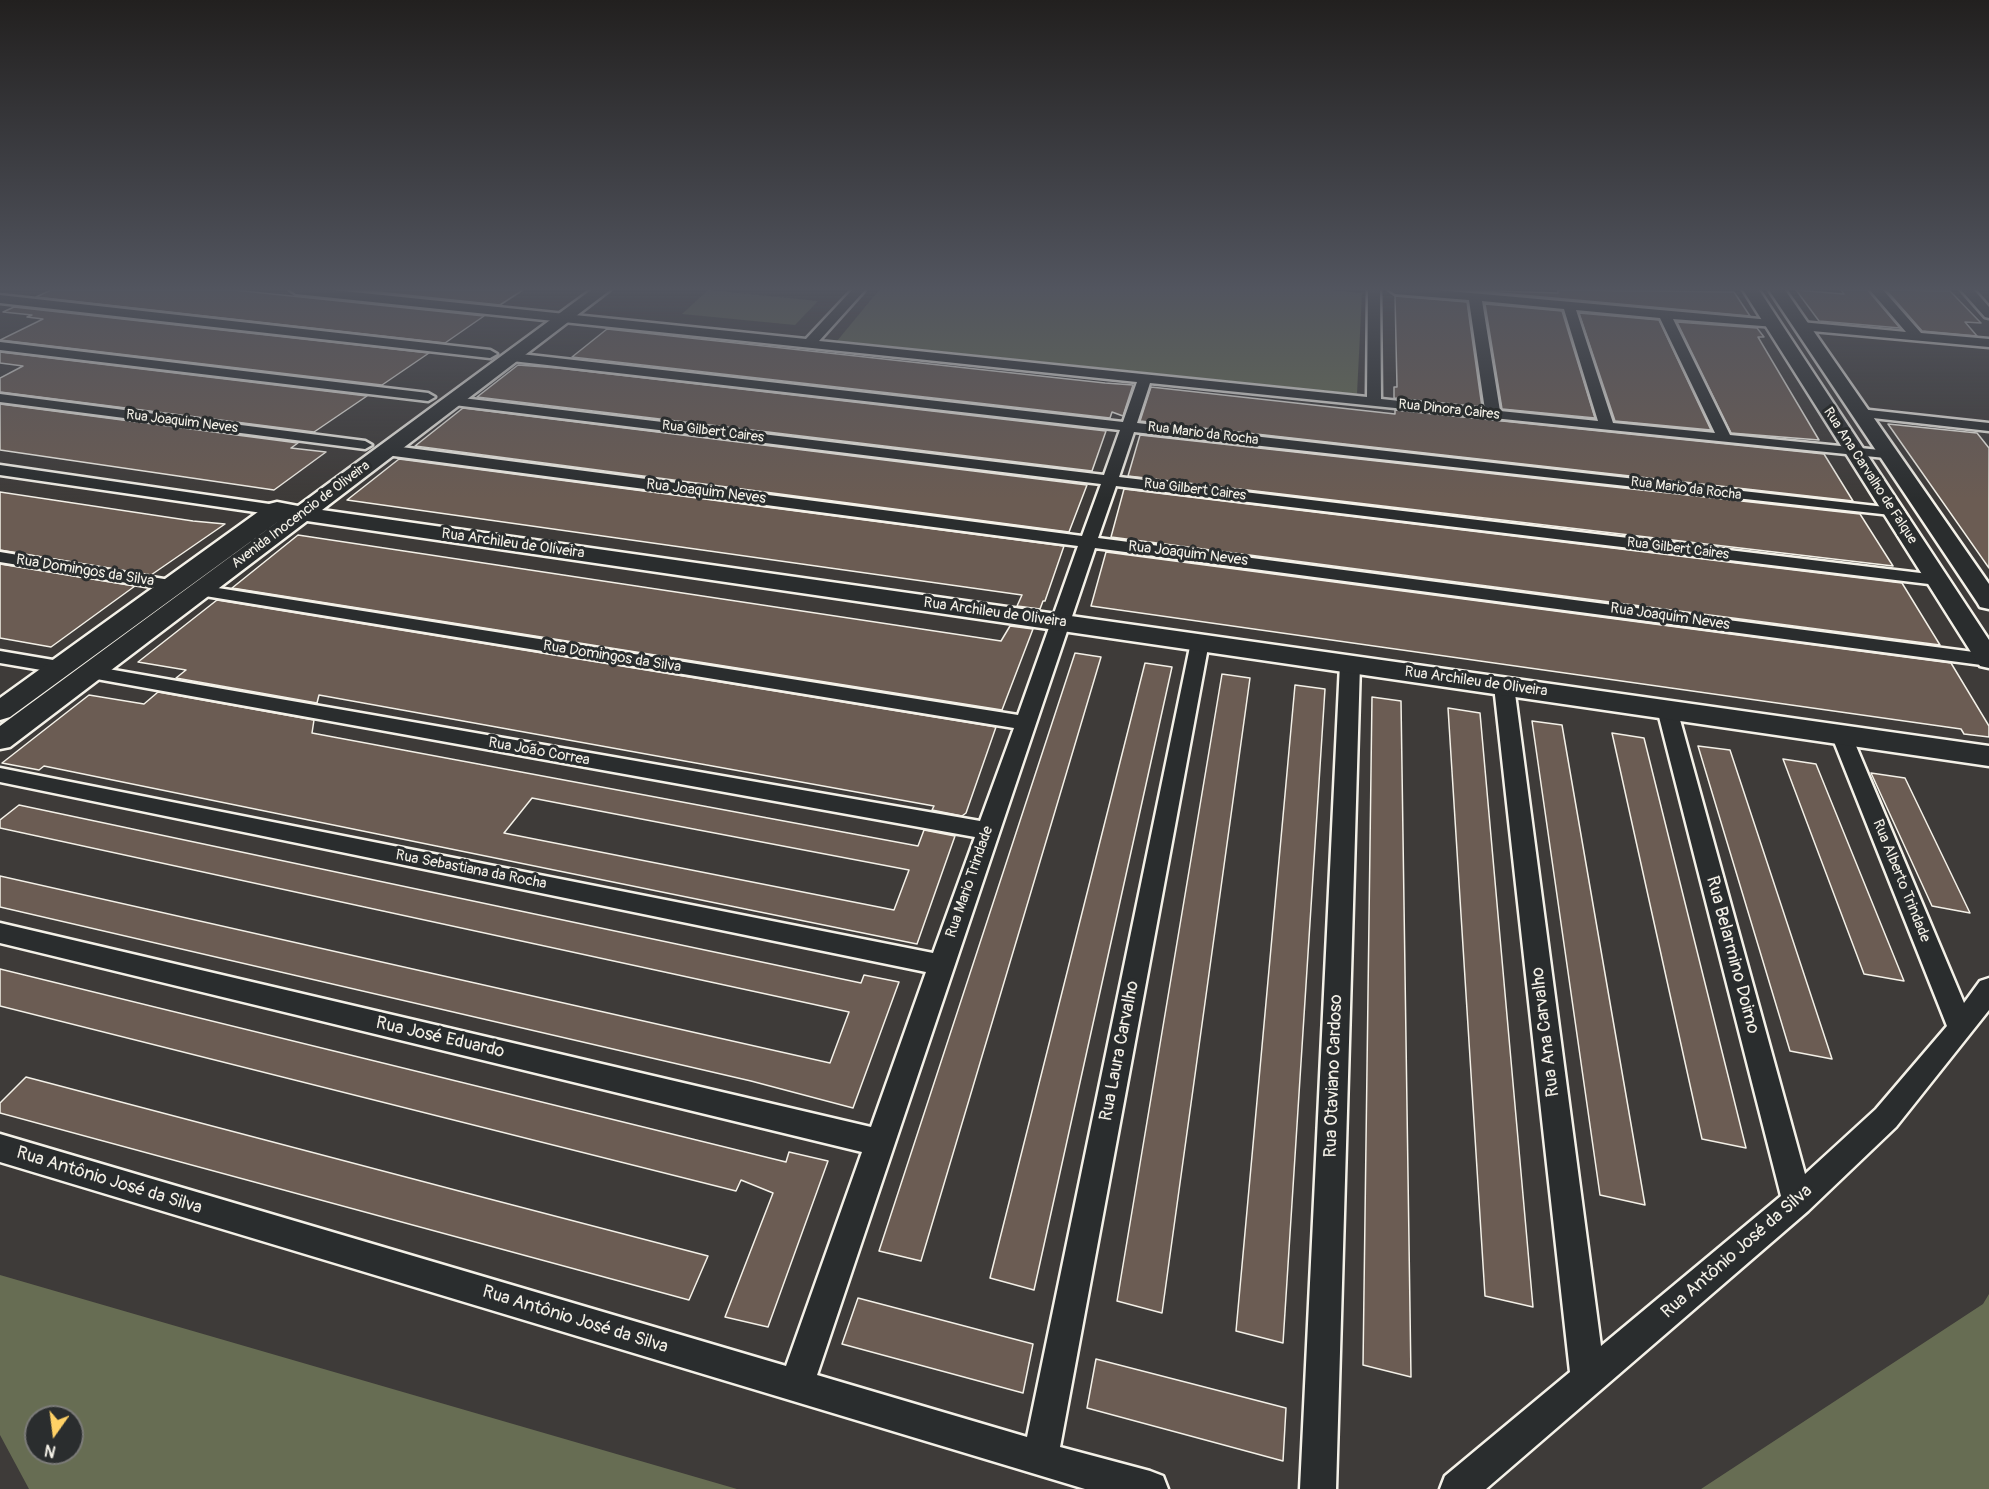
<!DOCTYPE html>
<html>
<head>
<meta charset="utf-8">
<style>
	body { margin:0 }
	#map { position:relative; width:1989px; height:1489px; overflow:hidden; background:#3e3b39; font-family:Pangolin,sans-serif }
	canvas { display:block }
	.north { position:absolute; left:24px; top:1405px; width:60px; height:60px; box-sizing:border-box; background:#2a2d2e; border:2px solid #7b7b78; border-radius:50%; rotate:194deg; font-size:16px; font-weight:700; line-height:24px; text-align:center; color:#f4f1e8 }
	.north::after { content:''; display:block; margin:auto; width:21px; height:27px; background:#ffd166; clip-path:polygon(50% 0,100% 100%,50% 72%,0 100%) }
</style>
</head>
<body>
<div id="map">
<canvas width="1989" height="1489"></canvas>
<div class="north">N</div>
</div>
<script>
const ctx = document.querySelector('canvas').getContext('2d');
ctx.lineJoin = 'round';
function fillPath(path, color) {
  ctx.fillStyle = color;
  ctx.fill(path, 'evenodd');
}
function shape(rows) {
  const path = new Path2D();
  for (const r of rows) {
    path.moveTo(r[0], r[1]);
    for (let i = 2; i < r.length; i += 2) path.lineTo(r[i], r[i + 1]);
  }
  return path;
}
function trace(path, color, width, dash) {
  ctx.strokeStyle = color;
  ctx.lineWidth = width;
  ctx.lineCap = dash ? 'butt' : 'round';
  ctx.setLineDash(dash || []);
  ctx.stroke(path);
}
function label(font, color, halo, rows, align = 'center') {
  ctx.font = font + ' Pangolin,sans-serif';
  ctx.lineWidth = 6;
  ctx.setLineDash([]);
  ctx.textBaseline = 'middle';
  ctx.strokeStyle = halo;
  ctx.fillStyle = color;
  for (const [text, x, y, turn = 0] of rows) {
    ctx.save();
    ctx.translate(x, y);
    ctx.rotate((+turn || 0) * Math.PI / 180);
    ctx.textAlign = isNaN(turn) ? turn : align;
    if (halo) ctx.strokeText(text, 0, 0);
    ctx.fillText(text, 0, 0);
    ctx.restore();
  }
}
const green = shape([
	[708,290,710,290,818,301,795,325,682,314],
	[879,290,1330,290,1362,293,1357,394,837,341],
	[0,1275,737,1489,29,1489,0,1435],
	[36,1417,72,1417,72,1453,36,1453],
	[1989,1294,1989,1489,1701,1489,1983,1304]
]);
const building = shape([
	[51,290,234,290,484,316,445,343,36,297,51,290],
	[359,290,523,290,500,305,359,290],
	[1467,290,1558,293,1558,290,1734,292,1750,316,1467,290],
	[1796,290,1844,294,1841,290,1868,290,1900,328,1819,321,1796,290],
	[1886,290,1950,291,1981,323,1965,322,1977,336,1922,331,1886,290],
	[1395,296,1467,302,1482,407,1394,398,1394,387,1397,387,1395,296],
	[1485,304,1562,311,1595,418,1502,409,1485,304],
	[14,307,429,353,382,385,0,340,43,319,27,317,32,315,3,312,14,307],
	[1579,313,1659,320,1711,430,1615,421,1579,313],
	[1677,322,1757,328,1764,337,1758,337,1819,440,1731,433,1677,322],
	[607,329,1105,383,1133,385,1123,416,1112,412,1110,418,572,357,607,329],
	[0,352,367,396,314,432,0,392,0,378,23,366,0,363,0,352],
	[518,365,558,368,1106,431,1092,471,477,397,518,365],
	[1151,387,1395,414,1395,410,1824,454,1853,501,1140,421,1151,387],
	[0,404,298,443,291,448,326,452,274,490,0,450,0,404],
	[463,408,1087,485,1069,532,415,446,463,408],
	[1888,424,1977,433,1989,448,1989,568,1888,424],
	[1140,435,1860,514,1893,566,1128,476,1140,435],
	[399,459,1064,546,1045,601,1043,601,1040,609,1017,606,1022,595,347,500,399,459],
	[1124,489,1902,583,1940,645,1111,537,1124,489],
	[0,492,193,521,225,524,151,575,0,550,0,492],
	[298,535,1001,641,1010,626,1033,629,1002,710,232,588,298,535],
	[1106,552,1951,663,1989,726,1989,737,1964,734,1961,729,1091,606,1106,552],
	[0,564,135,586,51,647,0,638,0,564],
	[217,600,996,727,966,813,962,816,932,810,934,806,319,695,317,703,176,678,186,670,138,662,217,600],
	[1075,653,1101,657,921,1261,879,1251,1075,653],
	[1145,663,1172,667,1034,1290,990,1278,1145,663],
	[1222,674,1250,678,1162,1313,1117,1301,1222,674],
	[1295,685,1325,689,1283,1343,1236,1331,1295,685],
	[158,692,314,720,312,733,918,846,924,830,955,836,917,944,44,766,39,770,2,763,89,695,144,704,158,692],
	[532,798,683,827,909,870,894,910,504,833,532,798],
	[1372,697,1401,701,1411,1377,1363,1365,1372,697],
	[1448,708,1480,713,1533,1307,1485,1296,1448,708],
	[1532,721,1562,725,1645,1205,1600,1195,1532,721],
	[1612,733,1644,738,1746,1148,1702,1139,1612,733],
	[1698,746,1730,750,1832,1059,1790,1051,1698,746],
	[1783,759,1816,764,1904,981,1864,974,1783,759],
	[1871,773,1905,778,1970,913,1932,906,1871,773],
	[19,805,861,983,864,975,899,982,853,1108,751,1081,0,907,0,876,830,1063,849,1012,0,828,0,820,19,805],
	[0,969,786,1162,789,1152,828,1161,768,1327,725,1317,773,1193,741,1180,736,1191,0,1006,0,969],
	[26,1077,459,1191,708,1256,689,1300,0,1113,0,1103,26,1077],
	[858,1298,1033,1344,1023,1393,842,1344,858,1298],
	[1096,1359,1286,1408,1283,1461,1087,1408,1096,1359]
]);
const street = shape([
	[290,290,334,290,806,339,852,290,865,290,819,341,1367,397,1368,290,1380,290,1381,399,1485,410,1469,300,1395,294,1389,290,1438,290,1771,320,1777,324,1775,327,1673,319,1730,435,1890,451,1898,456,1895,459,1150,383,1137,423,1894,508,1900,510,1902,513,1900,516,1134,432,1119,477,1937,575,1946,580,1943,584,1937,585,1116,486,1098,538,1989,654,1989,666,1095,548,817,1375,1027,1437,1191,642,1193,638,1207,638,1209,642,1060,1447,1150,1471,1163,1476,1168,1489,1085,1489,0,1162,0,1134,786,1366,862,1152,0,943,0,923,871,1127,926,972,0,782,0,768,933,953,975,837,91,678,84,676,81,672,84,668,91,666,980,821,1014,728,199,595,190,590,199,585,1018,715,1078,546,386,455,378,450,386,445,1082,536,1101,484,454,405,447,401,454,397,1104,475,1120,430,512,361,505,357,512,353,1123,422,1137,382,296,294,290,290],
	[1482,301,1564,309,1598,421,1500,411,1482,301],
	[1576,310,1660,318,1715,433,1613,423,1576,310],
	[1870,290,1883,290,1921,333,1989,339,1989,347,1801,330,1795,326,1801,322,1906,332,1870,290],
	[1961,290,1974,290,1989,307,1989,318,1985,317,1961,290],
	[0,295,490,350,497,354,490,358,0,303,0,295],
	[0,342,428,393,435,397,428,401,0,350,0,342],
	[0,394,365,441,372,445,365,449,0,402,0,394],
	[1860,409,1989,423,1989,431,1855,416,1853,413,1860,409],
	[0,465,276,505,284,510,276,515,0,475,0,465],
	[0,552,170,580,179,585,170,590,0,562,0,552],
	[0,651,59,661,66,663,69,667,66,671,59,673,0,663,0,651],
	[1350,658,1357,660,1360,664,1336,1489,1300,1489,1340,664,1343,660,1350,658],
	[1504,680,1511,682,1514,686,1601,1346,1781,1196,1657,709,1660,704,1674,704,1677,709,1805,1174,1876,1109,1947,1026,1831,734,1834,729,1841,727,1848,729,1851,734,1964,1003,1980,981,1989,978,1989,1010,1896,1127,1808,1211,1486,1489,1440,1489,1445,1476,1570,1372,1494,686,1497,682,1504,680]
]);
const secondary = shape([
	[591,290,610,290,322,510,1989,746,1989,766,307,521,10,747,0,749,0,726,283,518,10,717,0,720,0,698,269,504,277,502,298,506,591,290],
	[1743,290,1759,290,1989,640,1989,668,1980,666,1976,660,1743,290],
	[1769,290,1785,290,1989,584,1989,609,1980,607,1977,602,1769,290]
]);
const farStreetnames = [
	["Rua Dinora Caires",1449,410,6],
	["Rua Joaquim Neves",182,422,7],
	["Rua Gilbert Caires",713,432,7],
	["Rua Mario da Rocha",1203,434,7],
	["Rua Ana Carvalho de Falque",1870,476,57],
	["Rua Mario da Rocha",1686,489,7],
	["Rua Gilbert Caires",1195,490,7],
	["Avenida Inocencio de Oliveira",301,515,-37],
	["Rua Gilbert Caires",1678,549,7]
];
const streetNames = [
	["Rua Joaquim Neves",706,492,7],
	["Rua Archileu de Oliveira",513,544,8],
	["Rua Joaquim Neves",1188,554,7],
	["Rua Domingos da Silva",85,571,9],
	["Rua Archileu de Oliveira",995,613,8],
	["Rua Joaquim Neves",1670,617,8],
	["Rua Domingos da Silva",612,657,9],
	["Rua Archileu de Oliveira",1476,682,8],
	["Rua João Correa",539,752,10],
	["Rua Sebastiana da Rocha",471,870,11],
	["Rua Alberto Trindade",1901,881,68],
	["Rua Mario Trindade",970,882,-71]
];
const nearStreetnames = [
	["Rua Belarmino Doimo",1732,955,75],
	["Rua Ana Carvalho",1546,1032,-97],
	["Rua José Eduardo",440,1038,13],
	["Rua Laura Carvalho",1120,1051,-79],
	["Rua Otaviano Cardoso",1334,1076,-88],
	["Rua Antônio José da Silva",109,1181,17],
	["Rua Antônio José da Silva",1737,1252,-41],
	["Rua Antônio José da Silva",575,1320,17]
];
fillPath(green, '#676d53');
fillPath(building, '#6b5c53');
trace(building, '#f4f1e8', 1.5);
trace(street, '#f4f1e8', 5);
trace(secondary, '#f4f1e8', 5);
fillPath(street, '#2a2d2e');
fillPath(secondary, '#2a2d2e');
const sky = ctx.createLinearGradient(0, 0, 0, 499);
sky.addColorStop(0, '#22201f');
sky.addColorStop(0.58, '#52555f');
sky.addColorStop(1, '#52555f00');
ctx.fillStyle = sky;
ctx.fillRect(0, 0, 1989, 499);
label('14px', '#f4f1e8', '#2a2d2e', farStreetnames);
label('15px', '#f4f1e8', '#2a2d2e', streetNames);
label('18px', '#f4f1e8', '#2a2d2e', nearStreetnames);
</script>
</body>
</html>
